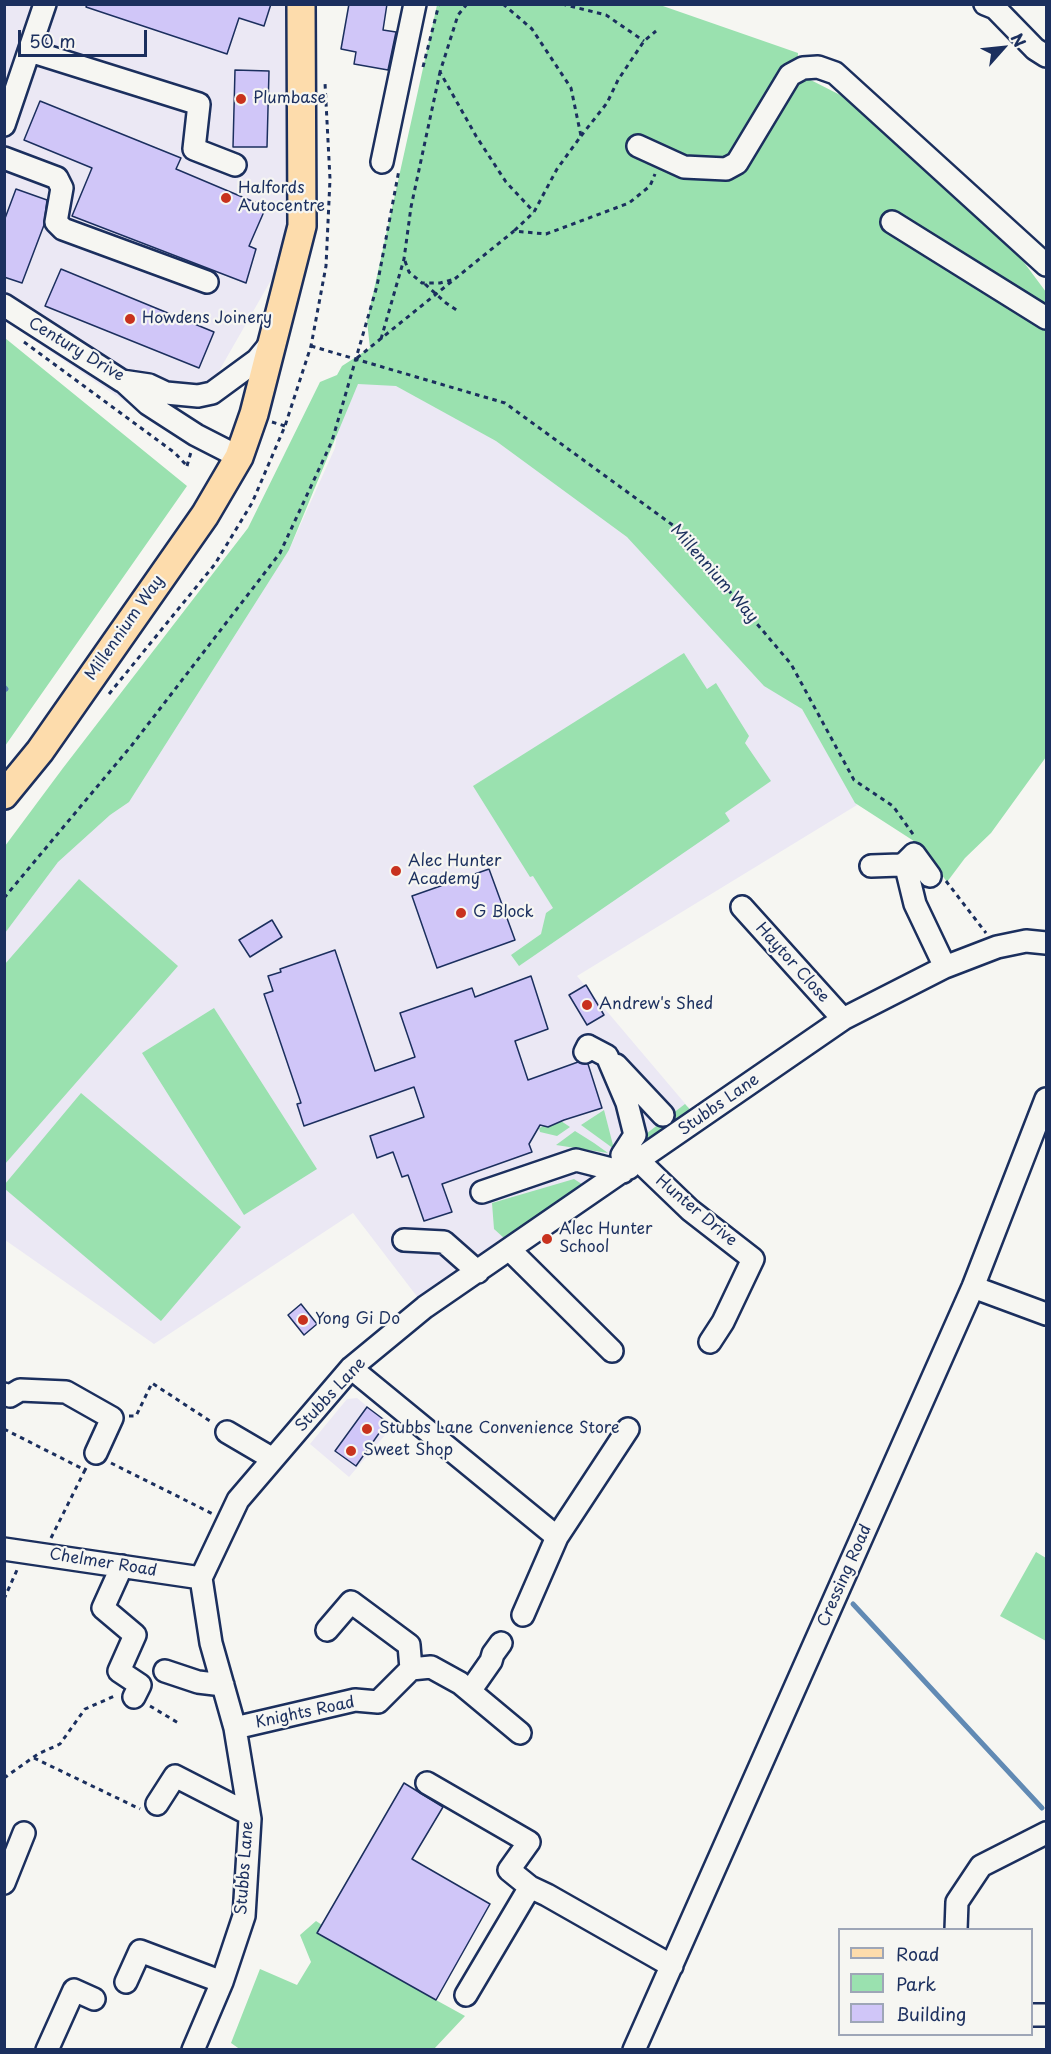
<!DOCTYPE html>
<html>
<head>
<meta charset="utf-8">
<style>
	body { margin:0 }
	#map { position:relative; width:1051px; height:2054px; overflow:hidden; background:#f6f6f2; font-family:"Playpen Sans",sans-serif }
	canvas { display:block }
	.frame { position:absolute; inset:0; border:6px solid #1b2f5e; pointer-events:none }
	.legend { position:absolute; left:838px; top:1928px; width:195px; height:108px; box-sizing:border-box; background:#f6f6f2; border:2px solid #9ea6b7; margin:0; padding:8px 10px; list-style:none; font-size:18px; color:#1b2f5e }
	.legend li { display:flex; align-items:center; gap:12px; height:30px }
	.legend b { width:30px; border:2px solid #9ea6b7 }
	.north { position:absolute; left:973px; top:18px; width:60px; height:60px; -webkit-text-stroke:4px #f6f6f2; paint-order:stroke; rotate:63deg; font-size:16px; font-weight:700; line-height:24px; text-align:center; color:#1b2f5e }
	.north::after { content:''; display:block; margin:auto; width:21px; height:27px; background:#1b2f5e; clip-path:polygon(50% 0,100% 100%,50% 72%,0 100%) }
	.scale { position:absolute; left:18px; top:30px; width:129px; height:27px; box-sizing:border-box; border:3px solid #1b2f5e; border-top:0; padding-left:8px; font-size:18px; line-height:21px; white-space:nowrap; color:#1b2f5e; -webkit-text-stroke:4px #f6f6f2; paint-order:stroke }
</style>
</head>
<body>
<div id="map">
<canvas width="1051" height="2054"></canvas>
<div class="frame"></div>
<ul class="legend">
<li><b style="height:8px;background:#fddcac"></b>Road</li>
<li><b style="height:16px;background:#9ae1af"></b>Park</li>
<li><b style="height:16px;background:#d0c6f8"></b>Building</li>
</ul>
<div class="north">N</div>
<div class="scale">50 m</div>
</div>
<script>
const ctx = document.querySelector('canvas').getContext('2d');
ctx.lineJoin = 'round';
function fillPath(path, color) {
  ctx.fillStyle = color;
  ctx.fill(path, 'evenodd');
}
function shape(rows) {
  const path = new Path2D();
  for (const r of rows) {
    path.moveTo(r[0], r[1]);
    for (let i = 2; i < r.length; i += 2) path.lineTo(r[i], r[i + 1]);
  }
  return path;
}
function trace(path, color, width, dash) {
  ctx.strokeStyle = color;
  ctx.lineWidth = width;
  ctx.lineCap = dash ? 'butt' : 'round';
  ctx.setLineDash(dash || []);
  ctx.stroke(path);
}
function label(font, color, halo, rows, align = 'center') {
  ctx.font = font + ' "Playpen Sans",sans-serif';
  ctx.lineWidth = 4.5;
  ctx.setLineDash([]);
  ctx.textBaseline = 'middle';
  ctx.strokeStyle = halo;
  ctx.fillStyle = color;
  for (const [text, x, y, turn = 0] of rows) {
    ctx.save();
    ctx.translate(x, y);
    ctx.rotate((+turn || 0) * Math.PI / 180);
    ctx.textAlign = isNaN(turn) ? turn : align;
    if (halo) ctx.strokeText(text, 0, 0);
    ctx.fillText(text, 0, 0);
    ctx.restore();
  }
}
const built = shape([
	[4,5,301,5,302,226,211,385,148,417,5,321],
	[345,372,500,413,778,667,857,805,577,976,699,1120,425,1307,353,1213,154,1344,5,1240,4,923,289,550,335,448],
	[357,1398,392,1427,349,1477,310,1444,347,1399]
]);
const green = shape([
	[437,5,660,5,798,53,797,73,850,100,1017,253,1046,292,1046,757,991,833,965,858,947,882,920,845,855,803,802,709,764,686,627,537,496,441,396,386,358,384,289,550,129,802,110,815,58,862,5,933,5,846,63,768,248,528,320,382,337,375,342,366,370,348,367,321],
	[5,338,187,486,5,746],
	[684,653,707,689,716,683,749,736,745,743,771,781,725,813,730,821,519,966,511,955,541,934,546,913,553,908,533,876,530,877,473,786],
	[79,879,178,966,5,1164,5,964],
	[214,1008,317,1169,244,1215,142,1053],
	[81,1093,241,1227,161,1321,5,1189,5,1184],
	[685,1104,696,1116,635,1156,629,1147],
	[604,1110,614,1149,581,1125],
	[561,1121,570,1127,557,1136,540,1132,539,1128,544,1126,548,1127],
	[575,1131,594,1143,608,1153,556,1145],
	[574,1179,588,1188,504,1238,494,1229,492,1203],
	[1036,1552,1046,1558,1046,1641,1000,1616],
	[316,1921,436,2000,465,2016,434,2049,241,2050,231,2043,260,1969,297,1985,311,1962,300,1935]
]);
const stream = shape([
	[4,687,6,689],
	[853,1604,1042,1808]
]);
const building = shape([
	[87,4,271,4,264,26,239,18,227,54,86,7,87,4],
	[349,4,387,4,383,30,396,32,388,70,354,64,356,52,341,49,349,4],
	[235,70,269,71,267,147,233,147,235,70],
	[40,101,181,158,176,169,266,207,249,246,256,249,246,283,72,216,92,168,24,140,40,101],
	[16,189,47,200,44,225,22,283,4,277,4,221,16,189],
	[61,269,214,332,199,368,45,306,61,269],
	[489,869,515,940,437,968,412,896,489,869],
	[272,920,282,937,250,957,239,940,272,920],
	[335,950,375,1071,415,1057,400,1013,472,988,475,997,531,976,548,1029,515,1041,528,1080,578,1062,588,1064,602,1108,564,1120,548,1127,540,1125,529,1144,532,1152,442,1184,452,1212,424,1221,408,1175,402,1177,393,1152,377,1158,370,1136,424,1117,414,1087,304,1126,297,1104,301,1103,264,994,273,991,268,976,281,972,280,969,335,950],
	[586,985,604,1015,587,1025,569,995,586,985],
	[301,1304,317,1324,304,1335,288,1315,301,1304],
	[367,1407,387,1422,356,1466,335,1451,367,1407],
	[404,1783,443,1807,412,1859,490,1904,436,2000,317,1933,404,1783]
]);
const path = shape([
	[467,4,458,15,440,72,476,136,506,182,534,212],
	[503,4,532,29,571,88,581,136,557,169,534,212,514,231],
	[562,4,606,15,644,41],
	[703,4,707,4],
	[423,67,439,4],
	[581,136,607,103,618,80,644,41,656,31],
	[405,261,409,272,422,283,440,283,455,279],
	[425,284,446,303,458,311],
	[381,339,404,259,411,207,440,72],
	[24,342,175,453,187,466],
	[311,346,505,403,674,526,791,664,854,780,893,806,915,837],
	[357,358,514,231,546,234,629,203,650,186,655,174],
	[272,422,285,426],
	[187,466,191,452],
	[109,694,215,564,252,503,285,426,311,346,326,266,330,179,325,83],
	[946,881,986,933],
	[4,898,132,745,280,553,332,441,377,286,399,170],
	[129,1416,136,1416,152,1383,213,1423],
	[4,1429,85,1470,86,1468],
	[111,1463,213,1514],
	[51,1538,85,1470],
	[4,1599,17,1570],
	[150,1706,180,1724],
	[34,1758,140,1809],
	[4,1778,38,1754,60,1744,85,1709,117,1695]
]);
const minor = shape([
	[985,4,995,8,1035,49,1046,56],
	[30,51,199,104,194,149,235,165],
	[4,125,45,4],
	[638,146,684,167,726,169,737,163,790,75,803,68,818,67,835,73,1046,265],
	[4,158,57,178,62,188,56,222,63,229,207,282],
	[382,162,415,4],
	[892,222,1046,318],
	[4,305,122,381,149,385,166,393,198,396,212,393,257,360,271,343],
	[123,381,148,404,196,435,239,457],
	[871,866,900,865,905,863],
	[930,876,914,854,905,863,915,904,945,967],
	[742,907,843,1019],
	[585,1052,588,1046,607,1056,627,1103,635,1135,622,1155,629,1168],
	[616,1065,663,1115],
	[639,1161,690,1210,753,1259,723,1322,710,1342],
	[482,1192,576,1160,623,1172],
	[404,1240,444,1242,478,1272],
	[510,1250,612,1351],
	[973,1287,1046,1314],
	[351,1368,557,1537],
	[4,1394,10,1396,20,1390,66,1392,112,1418,96,1453],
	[227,1432,273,1459],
	[4,1549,201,1578],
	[122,1566,103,1608,135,1635,119,1671,140,1685,134,1697],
	[523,1615,557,1537,628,1429],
	[327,1630,351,1602,409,1645,411,1669],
	[165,1671,198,1682,223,1685],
	[470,1691,491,1661,493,1654,501,1643],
	[235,1728,355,1700,378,1702,411,1669,431,1667,460,1683,520,1733],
	[427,1783,529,1842,509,1870,530,1887],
	[157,1804,175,1776,249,1814],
	[4,1883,24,1833],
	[956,1930,957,1902,981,1866,1046,1833],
	[126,1982,140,1951,222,1982],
	[466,1995,530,1887,547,1895,672,1966],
	[1032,2015,1046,2015],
	[47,2050,74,1990,94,1999],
	[193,2050,222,1982,244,1916,250,1819,235,1728,211,1643,201,1578,238,1500,351,1368,425,1307,843,1019,945,967,997,947,1026,941,1046,943],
	[634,2050,973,1287,1046,1099]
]);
const major = shape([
	[4,795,40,751,205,515,239,457,254,414,302,226,301,4]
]);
const markers = [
	[241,99,6,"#c8321e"],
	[226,198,6,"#c8321e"],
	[130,319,6,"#c8321e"],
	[396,871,6,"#c8321e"],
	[461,913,6,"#c8321e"],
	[587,1005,6,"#c8321e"],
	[547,1239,6,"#c8321e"],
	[303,1320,6,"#c8321e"],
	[367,1429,6,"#c8321e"],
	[351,1451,6,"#c8321e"]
];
const poiNames = [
	["Plumbase",253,99],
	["Halfords",238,189],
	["Autocentre",238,207],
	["Howdens Joinery",142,319],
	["Alec Hunter",408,862],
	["Academy",408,880],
	["G Block",473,913],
	["Andrew's Shed",599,1005],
	["Alec Hunter",559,1230],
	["School",559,1248],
	["Yong Gi Do",315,1320],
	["Stubbs Lane Convenience Store",379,1429],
	["Sweet Shop",363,1451]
];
const streetNames = [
	["Century Drive",76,350,31],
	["Millennium Way",714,574,49],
	["Millennium Way",125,628,-55],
	["Haytor Close",792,963,48],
	["Stubbs Lane",719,1105,-35],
	["Hunter Drive",696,1211,40],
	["Stubbs Lane",331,1395,-47],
	["Chelmer Road",103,1563,9],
	["Cressing Road",845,1576,-66],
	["Knights Road",305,1713,-12],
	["Stubbs Lane",245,1868,-86]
];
fillPath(built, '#ebe8f4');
fillPath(green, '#9ae1af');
trace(stream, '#618ab4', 5);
fillPath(building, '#d0c6f8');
trace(building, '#1b2f5e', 1.5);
trace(minor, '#1b2f5e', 26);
trace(major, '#1b2f5e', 32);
trace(path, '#1b2f5e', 3, [4.5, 4.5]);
trace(minor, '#f6f6f2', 21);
trace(major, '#fddcac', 27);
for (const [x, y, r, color] of markers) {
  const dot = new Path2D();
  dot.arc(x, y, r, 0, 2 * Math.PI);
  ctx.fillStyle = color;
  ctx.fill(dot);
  trace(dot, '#f6f6f2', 2);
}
label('16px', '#1b2f5e', '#f6f6f2', poiNames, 'left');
label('16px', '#1b2f5e', '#f6f6f2', streetNames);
</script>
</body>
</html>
